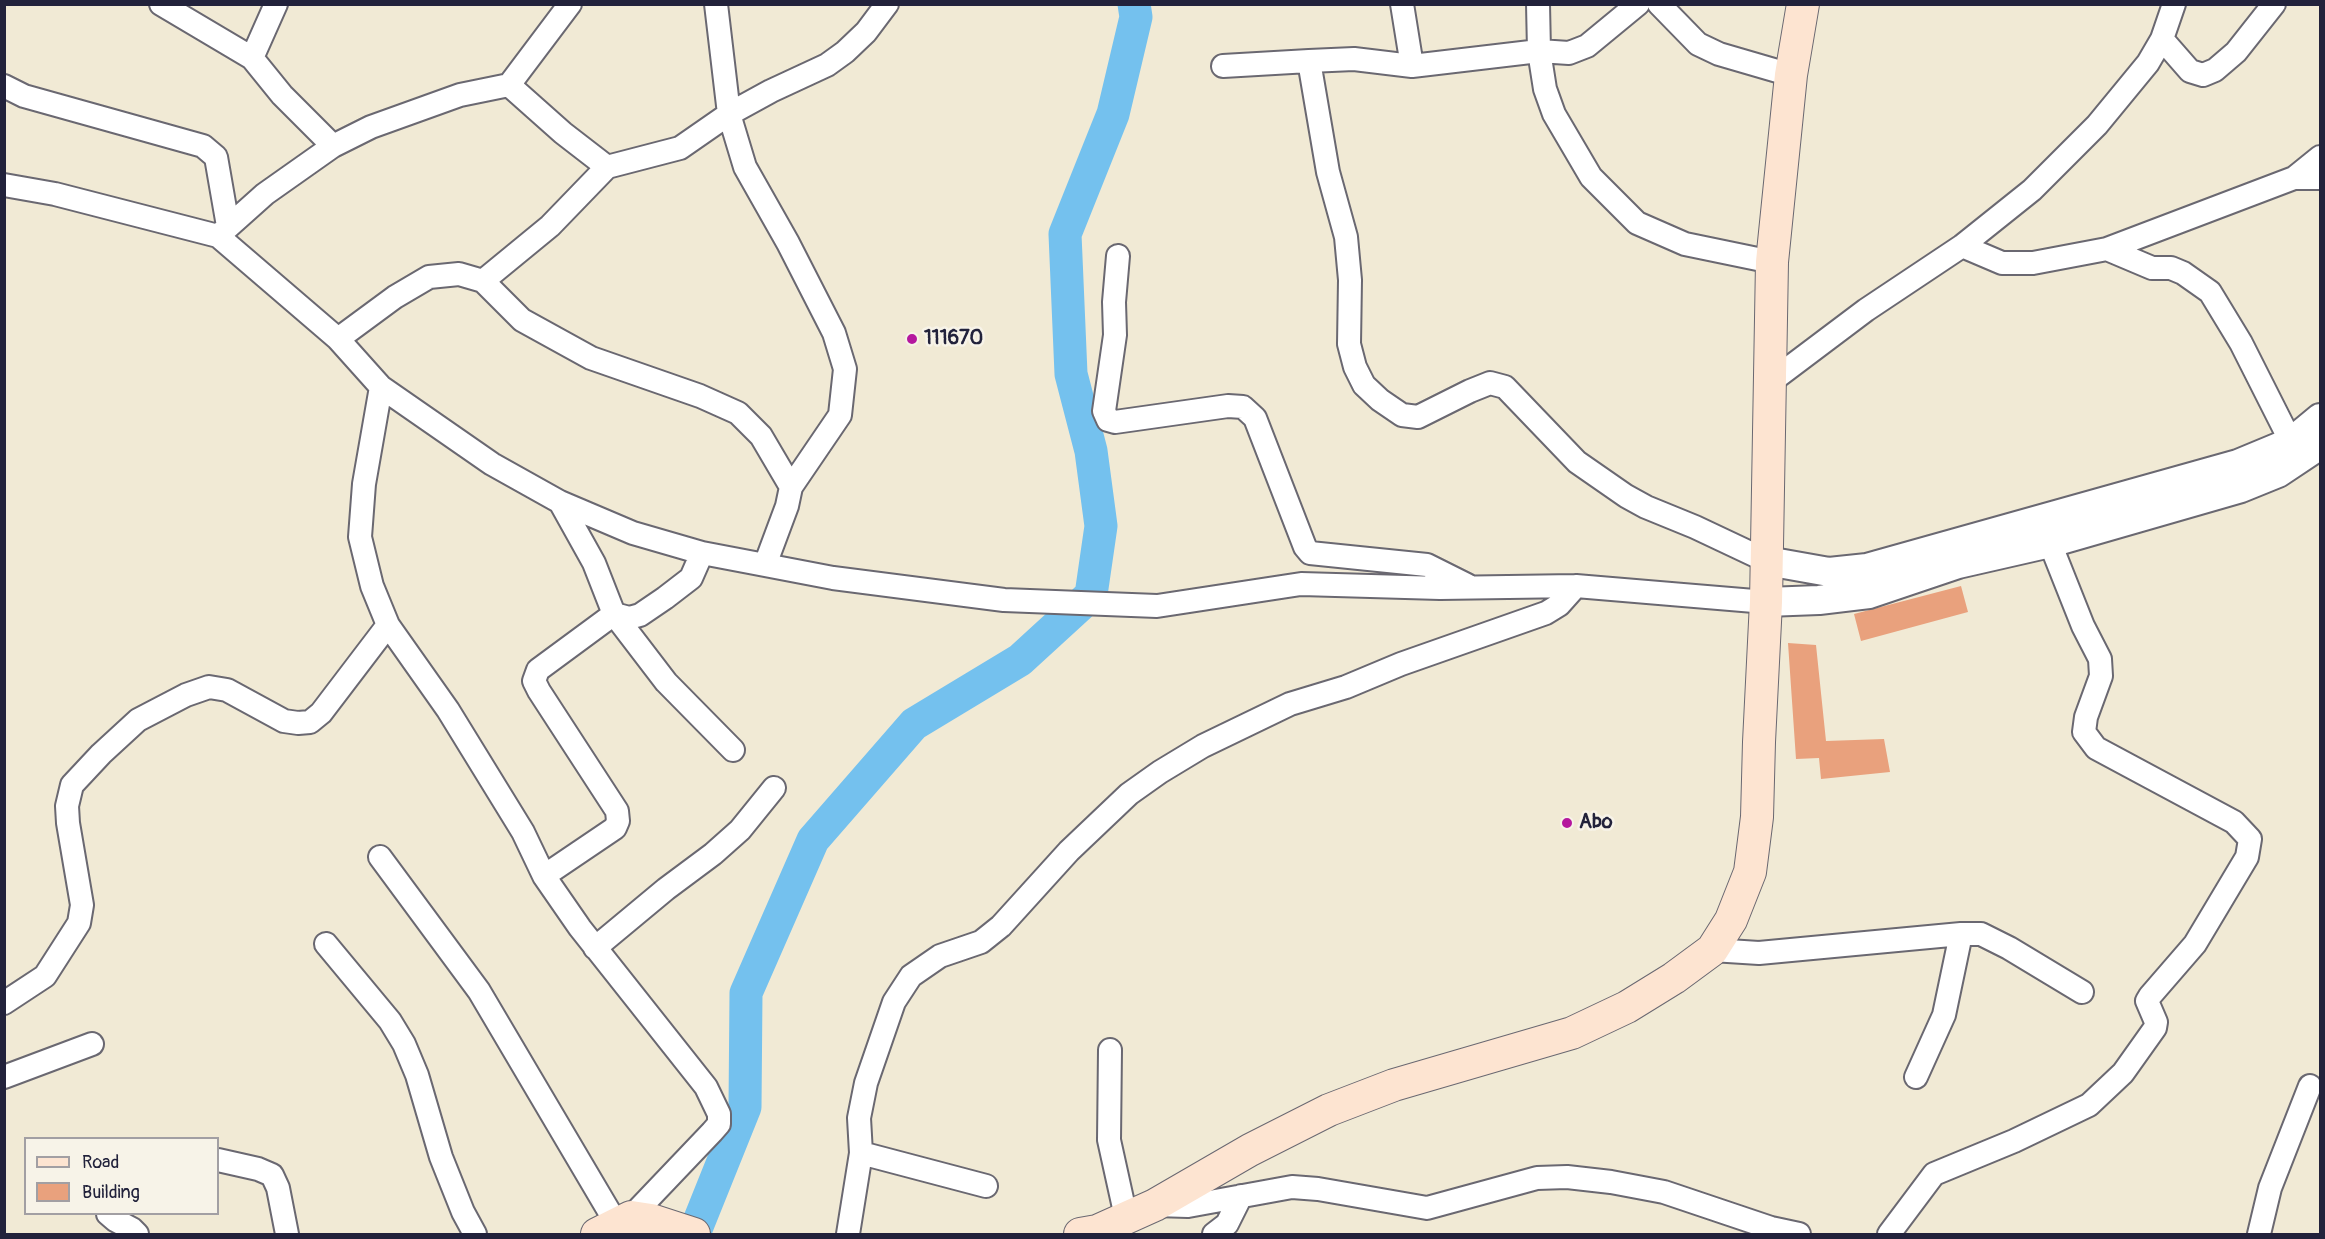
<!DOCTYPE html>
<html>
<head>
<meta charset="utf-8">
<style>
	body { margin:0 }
	#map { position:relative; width:2325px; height:1239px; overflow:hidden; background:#f1ead5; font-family:Pangolin,sans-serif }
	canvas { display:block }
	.frame { position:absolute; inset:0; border:6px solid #22223b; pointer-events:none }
	.legend { position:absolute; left:24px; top:1137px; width:195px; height:78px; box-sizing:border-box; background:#f7f3e8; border:2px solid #a29fa3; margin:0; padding:8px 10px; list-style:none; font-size:18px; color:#22223b }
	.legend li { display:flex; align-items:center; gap:12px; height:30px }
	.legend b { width:30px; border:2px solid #a29fa3 }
</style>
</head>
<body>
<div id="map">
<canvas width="2325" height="1239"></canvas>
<div class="frame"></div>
<ul class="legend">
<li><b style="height:8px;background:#fde4d1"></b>Road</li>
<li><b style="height:16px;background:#e9a17d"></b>Building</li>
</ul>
</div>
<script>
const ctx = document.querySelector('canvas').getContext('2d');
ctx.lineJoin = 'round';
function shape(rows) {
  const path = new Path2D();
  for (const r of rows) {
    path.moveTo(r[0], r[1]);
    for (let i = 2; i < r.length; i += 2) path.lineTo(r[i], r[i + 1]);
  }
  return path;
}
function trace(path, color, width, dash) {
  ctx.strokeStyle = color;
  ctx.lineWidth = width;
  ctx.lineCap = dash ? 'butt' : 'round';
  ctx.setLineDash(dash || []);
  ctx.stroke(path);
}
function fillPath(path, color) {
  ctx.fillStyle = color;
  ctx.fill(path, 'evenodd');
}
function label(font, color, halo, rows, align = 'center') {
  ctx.font = font + ' Pangolin,sans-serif';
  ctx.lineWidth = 5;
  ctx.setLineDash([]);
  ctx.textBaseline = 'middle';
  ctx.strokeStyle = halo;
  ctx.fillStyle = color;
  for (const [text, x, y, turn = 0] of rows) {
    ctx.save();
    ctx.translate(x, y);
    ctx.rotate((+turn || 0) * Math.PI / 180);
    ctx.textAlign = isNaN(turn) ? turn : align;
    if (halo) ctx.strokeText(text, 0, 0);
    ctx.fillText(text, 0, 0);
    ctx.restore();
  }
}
const river = shape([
	[694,1234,745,1107,746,993,813,840,914,724,1020,660,1091,595,1101,526,1091,451,1071,374,1065,234,1113,114,1136,17,1134,4]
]);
const building = shape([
	[1961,586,1968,612,1861,641,1854,614],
	[1788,643,1816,645,1826,741,1884,739,1890,772,1821,779,1819,758,1796,759]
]);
const minor = shape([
	[161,4,252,58,282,95,333,146],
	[1402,4,1412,66],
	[1638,4,1587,46,1569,53,1539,51,1545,89,1554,114,1591,177,1637,223,1685,244,1772,262],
	[1659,4,1698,44,1719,54,1791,75],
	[2162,39,2190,71,2203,75,2215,70,2236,52,2274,4],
	[252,58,276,4],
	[1309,61,1354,59,1412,66,1539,51,1538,4],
	[1223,66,1309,61,1328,172,1346,237,1350,280,1349,344,1355,367,1364,385,1380,400,1402,415,1418,417,1470,391,1490,383,1505,387,1577,462,1626,496,1646,507,1695,527,1767,561],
	[509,85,570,4],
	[4,86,24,96,203,146,216,157,228,226],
	[2294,178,2320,157],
	[4,185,55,194,218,236,338,339,381,387,364,484,360,537,372,586,388,625,448,710,523,832,544,876,580,928,706,1087,719,1114,719,1124,712,1132,631,1217],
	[218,236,265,194,333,146,371,127,460,95,509,85,563,133,607,167],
	[1962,246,2002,263,2033,263,2107,249,2294,178,2320,178],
	[2107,249,2152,268,2171,268,2183,273,2210,292,2241,343,2291,442],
	[1118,256,1114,302,1115,335,1104,411,1108,420,1115,422,1228,406,1243,407,1255,418,1305,547,1310,553,1427,565,1467,585],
	[483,281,550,226,607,167,680,148,729,114,771,91,827,65,845,52,866,32,887,4],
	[338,339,395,297,429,277,459,274,483,281,522,320,591,358,700,396,738,413,761,436,791,487],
	[1769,383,1866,310,1962,246,2032,190,2097,125,2148,63,2162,39,2174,4],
	[381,387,492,464,560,502,633,533,702,553,765,565,787,506,791,487,840,415,845,369,834,333,788,243,745,167,729,114,716,4],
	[560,502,594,563,614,614,666,682,733,750],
	[765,565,833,578,1004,600,1157,606,1301,584,1440,588,1576,586],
	[380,857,479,991,616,1223],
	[544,876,615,828,618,821,617,811,539,691,534,681,538,670,614,614,629,618,640,615,665,598,691,578,702,553],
	[1961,934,1981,934,2009,948,2082,992],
	[326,944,390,1021,404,1044,417,1075,441,1157,463,1212,475,1234],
	[595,948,666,889,713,854,740,830,774,788],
	[1712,950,1759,953,1961,934,1944,1015,1916,1077],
	[4,1003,45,976,79,923,82,905,68,823,67,806,72,785,101,754,138,720,186,695,209,687,227,690,284,721,298,723,310,722,321,713,388,625],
	[1110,1050,1109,1140,1126,1217],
	[4,1077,92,1044],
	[861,1153,986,1186],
	[218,1160,258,1169,272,1175,278,1188,287,1234],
	[1155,1205,1188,1206,1292,1187,1318,1189,1427,1208,1537,1178,1567,1177,1611,1182,1664,1192,1771,1228,1799,1234],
	[108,1214,115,1220,132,1229,137,1234],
	[848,1234,861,1153,859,1118,866,1083,894,1002,911,976,940,956,981,942,1001,926,1069,851,1129,794,1160,772,1203,746,1290,704,1346,687,1401,664,1546,613,1559,605,1576,586,1766,602],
	[1214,1234,1227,1224,1241,1196],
	[1889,1234,1934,1174,2014,1141,2089,1105,2123,1073,2155,1028,2156,1022,2147,1001,2150,996,2195,944,2247,857,2250,839,2234,822,2096,748,2084,732,2086,717,2101,676,2100,659,2083,626,2050,543],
	[2259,1234,2270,1188,2310,1086]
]);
const tertiary = shape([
	[1767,561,1829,572,1867,568,2238,464,2291,442,2320,418],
	[1766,602,1819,600,1869,594,1958,564,2050,543,2241,488,2278,473,2320,445]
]);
const secondary = shape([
	[597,1234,631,1217,651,1220,694,1234],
	[1080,1234,1097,1231,1155,1205,1250,1150,1329,1110,1394,1085,1572,1033,1627,1007,1674,978,1712,950,1731,920,1750,872,1757,817,1759,742,1766,602,1772,262,1791,75,1803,4]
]);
const markers = [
	[912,339,6,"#b5179e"],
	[1567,823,6,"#b5179e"]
];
const poiNames = [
	["111670",924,339],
	["Abo",1579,823]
];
trace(river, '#74c1ee', 33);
fillPath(building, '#e9a17d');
trace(minor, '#6a6871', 26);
trace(tertiary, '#6a6871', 32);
trace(secondary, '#6a6871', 34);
trace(minor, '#fff', 22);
trace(tertiary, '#fff', 28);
trace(secondary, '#fde4d1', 32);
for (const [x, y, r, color] of markers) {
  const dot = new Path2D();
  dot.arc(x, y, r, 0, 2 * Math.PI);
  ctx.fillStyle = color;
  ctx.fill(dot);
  trace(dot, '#f7f3e8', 2);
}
label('bold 20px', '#22223b', '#f7f3e8', poiNames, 'left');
</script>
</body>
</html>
